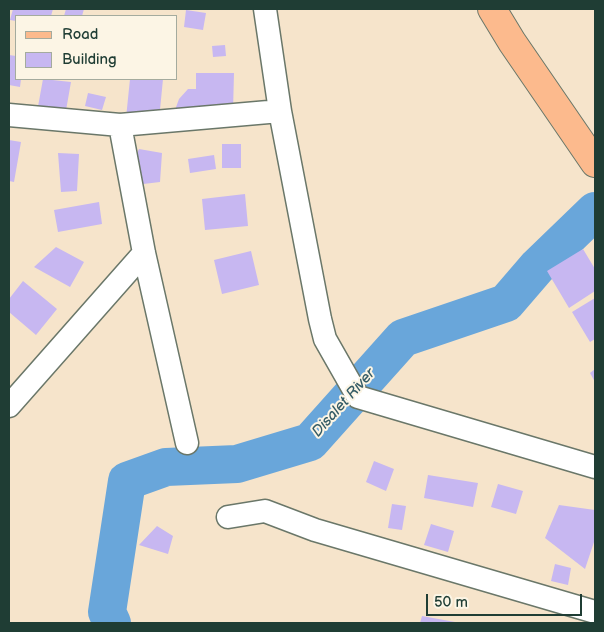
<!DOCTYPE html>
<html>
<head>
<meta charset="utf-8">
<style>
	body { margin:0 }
	#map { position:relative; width:604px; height:632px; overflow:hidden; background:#f6e4cb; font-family:"Balsamiq Sans",sans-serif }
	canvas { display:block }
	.frame { position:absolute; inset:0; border:10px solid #1f3d34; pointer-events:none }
	.legend { position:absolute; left:15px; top:15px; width:162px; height:65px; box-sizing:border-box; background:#fcf5e5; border:1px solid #a4ab9e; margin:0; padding:6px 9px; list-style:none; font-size:15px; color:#1f3d34 }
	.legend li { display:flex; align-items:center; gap:10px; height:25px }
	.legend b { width:25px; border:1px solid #a4ab9e }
	.scale { position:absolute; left:426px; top:594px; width:156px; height:22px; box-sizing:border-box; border:2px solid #1f3d34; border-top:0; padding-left:6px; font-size:15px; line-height:18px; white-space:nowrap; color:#1f3d34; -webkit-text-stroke:4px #fcf5e5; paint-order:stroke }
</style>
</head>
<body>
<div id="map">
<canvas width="604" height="632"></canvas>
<div class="frame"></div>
<ul class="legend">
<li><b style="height:6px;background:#fcba8d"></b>Road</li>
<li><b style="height:14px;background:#c7b7f1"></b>Building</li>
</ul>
<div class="scale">50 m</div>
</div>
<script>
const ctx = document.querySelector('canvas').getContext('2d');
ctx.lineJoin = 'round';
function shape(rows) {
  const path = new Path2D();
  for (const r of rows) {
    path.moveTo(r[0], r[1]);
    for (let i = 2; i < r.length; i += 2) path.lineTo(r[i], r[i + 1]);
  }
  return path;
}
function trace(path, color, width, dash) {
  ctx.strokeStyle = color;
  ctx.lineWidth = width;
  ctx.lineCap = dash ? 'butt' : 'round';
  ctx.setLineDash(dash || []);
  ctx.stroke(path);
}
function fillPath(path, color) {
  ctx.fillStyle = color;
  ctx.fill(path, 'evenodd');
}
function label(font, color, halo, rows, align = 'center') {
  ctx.font = font + ' "Balsamiq Sans",sans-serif';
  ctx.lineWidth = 4;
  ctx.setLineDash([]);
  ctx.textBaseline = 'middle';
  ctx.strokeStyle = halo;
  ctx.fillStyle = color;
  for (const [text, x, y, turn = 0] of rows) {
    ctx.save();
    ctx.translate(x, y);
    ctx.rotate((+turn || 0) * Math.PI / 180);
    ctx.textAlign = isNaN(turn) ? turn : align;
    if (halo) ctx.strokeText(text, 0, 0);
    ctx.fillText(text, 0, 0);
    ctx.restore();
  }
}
const river = shape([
	[112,623,107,612,127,481,166,467,237,464,310,442,403,338,506,303,537,267,595,211]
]);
const building = shape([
	[13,9,53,9,51,16,16,16,16,21,10,20],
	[66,9,84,9,82,16,64,16],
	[186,10,206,13,203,30,184,27],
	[225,45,226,56,213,57,212,46],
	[9,55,16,56,16,79,21,79,20,87,9,85],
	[196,73,234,73,233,111,175,110,179,99,188,89,196,89],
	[43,79,71,82,65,116,37,112],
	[130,79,163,79,159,120,126,118],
	[88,93,106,97,102,110,85,106],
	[9,140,21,142,14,182,9,181],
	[222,144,241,144,241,168,222,168],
	[139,149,162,153,160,182,135,185,132,164],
	[58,153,79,154,77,191,61,192],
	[214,155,216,169,190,173,188,159],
	[245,194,248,226,205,230,202,199],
	[99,202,102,224,58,232,54,210],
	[56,247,84,262,70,287,34,267],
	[583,249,595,269,595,291,569,308,547,271],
	[251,251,259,285,222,294,214,260],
	[23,281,57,309,36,335,9,312,9,299],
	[595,298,595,339,590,342,572,312],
	[595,369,595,382,590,373],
	[374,461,394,469,386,491,366,482],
	[428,475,478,483,473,507,424,498],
	[498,484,523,491,516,514,491,507],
	[392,504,406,506,402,530,388,528],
	[559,505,595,510,595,539,585,569,545,538],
	[431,524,454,531,448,552,424,545],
	[157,526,173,536,168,554,139,545],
	[555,564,571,568,568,585,551,581],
	[422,616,455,622,454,623,420,623]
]);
const street = shape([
	[265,9,280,111,320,319,325,339,358,397,595,467],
	[9,115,120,125,280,111],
	[120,125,144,253,187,443],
	[9,406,144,253],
	[228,517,265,511,315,530,595,612]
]);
const primary = shape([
	[492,9,512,42,595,163]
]);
const waterNames = [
	["Disalet River",344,403,-48]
];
trace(river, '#69a6da', 38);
fillPath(building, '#c7b7f1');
trace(street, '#6a7769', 25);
trace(primary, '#6a7769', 30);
trace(street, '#fff', 22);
trace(primary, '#fcba8d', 28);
label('italic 15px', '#355c66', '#fcf5e5', waterNames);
</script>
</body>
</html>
